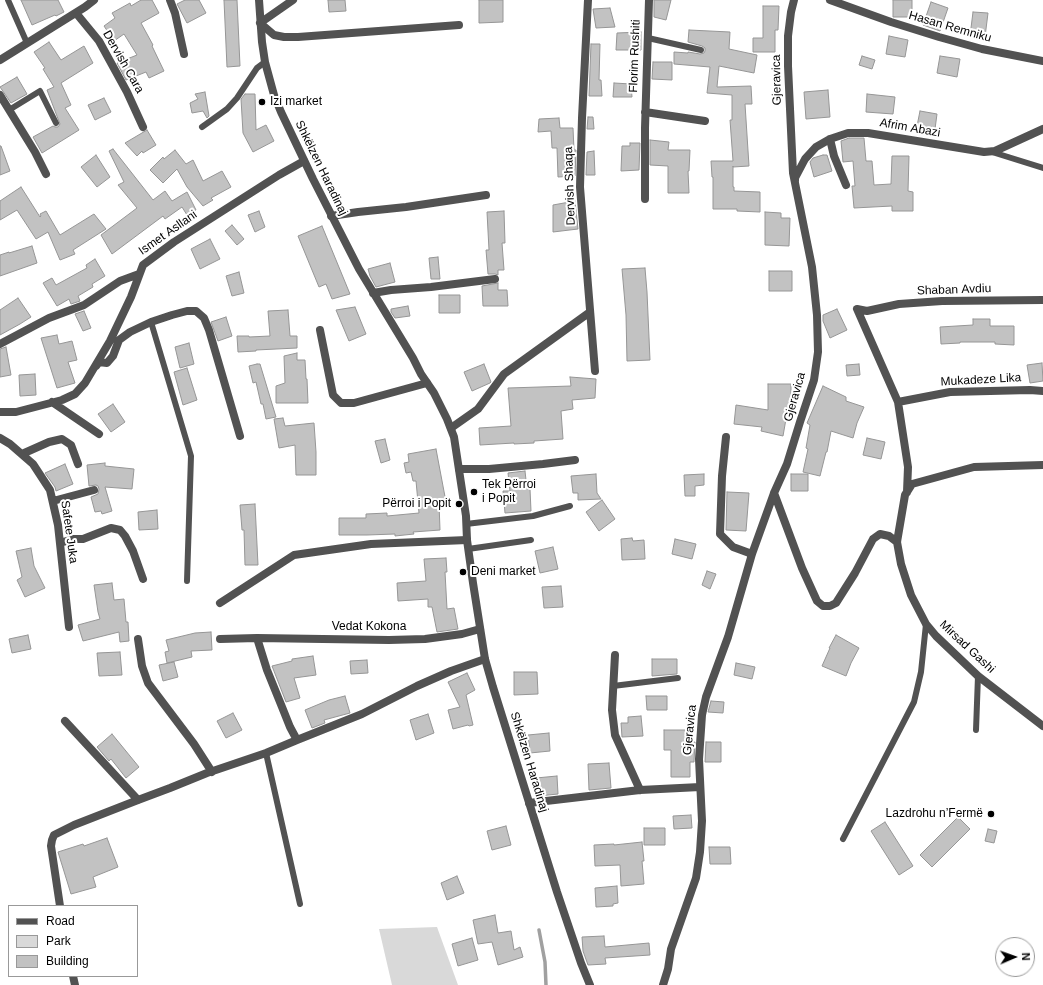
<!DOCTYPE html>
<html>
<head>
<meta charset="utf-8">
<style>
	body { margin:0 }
	#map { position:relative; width:1043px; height:985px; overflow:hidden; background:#fff; font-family:Arial,sans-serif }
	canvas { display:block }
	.legend { position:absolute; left:8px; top:905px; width:130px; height:72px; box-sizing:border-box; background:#fff; border:1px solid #999; margin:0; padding:5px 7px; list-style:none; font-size:12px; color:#000 }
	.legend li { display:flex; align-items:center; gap:8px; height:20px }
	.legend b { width:20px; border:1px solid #999 }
	.north { position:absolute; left:995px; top:937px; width:40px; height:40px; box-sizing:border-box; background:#fff; border:1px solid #999; border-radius:50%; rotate:88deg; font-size:11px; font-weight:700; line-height:16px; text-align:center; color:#000 }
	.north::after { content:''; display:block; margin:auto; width:14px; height:18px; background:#000; clip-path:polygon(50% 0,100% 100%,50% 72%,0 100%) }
</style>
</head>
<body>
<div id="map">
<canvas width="1043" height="985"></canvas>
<ul class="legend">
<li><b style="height:5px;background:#525252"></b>Road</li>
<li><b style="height:11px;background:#d9d9d9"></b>Park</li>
<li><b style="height:11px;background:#c2c2c2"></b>Building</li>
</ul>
<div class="north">N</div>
</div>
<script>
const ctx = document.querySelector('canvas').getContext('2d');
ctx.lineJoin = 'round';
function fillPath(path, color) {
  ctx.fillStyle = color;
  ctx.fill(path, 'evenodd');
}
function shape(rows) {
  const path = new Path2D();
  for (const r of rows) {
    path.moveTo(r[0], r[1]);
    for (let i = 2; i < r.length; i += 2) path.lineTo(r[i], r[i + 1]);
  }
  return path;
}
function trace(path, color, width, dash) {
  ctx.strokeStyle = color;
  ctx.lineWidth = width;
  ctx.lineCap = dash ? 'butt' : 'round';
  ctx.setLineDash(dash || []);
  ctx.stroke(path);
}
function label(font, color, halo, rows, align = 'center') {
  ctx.font = font + ' Arial,sans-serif';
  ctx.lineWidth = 4;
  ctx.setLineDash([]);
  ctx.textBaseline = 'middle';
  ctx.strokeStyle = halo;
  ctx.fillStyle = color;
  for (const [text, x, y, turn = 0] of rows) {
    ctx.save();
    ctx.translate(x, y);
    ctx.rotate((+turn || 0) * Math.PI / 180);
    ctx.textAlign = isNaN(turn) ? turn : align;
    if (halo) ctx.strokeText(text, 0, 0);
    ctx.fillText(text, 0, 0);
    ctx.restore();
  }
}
const green = shape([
	[437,927,458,985,392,985,379,929]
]);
const stream = shape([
	[539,930,545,962,546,985]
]);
const building = shape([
	[21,0,58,0,64,12,56,16,55,15,32,25,21,0],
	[141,0,152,0,159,13,141,23,153,45,152,46,164,71,149,78,146,72,126,80,117,63,137,55,124,34,114,41,104,26,115,18,112,13,130,3,131,6,141,0],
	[185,0,199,0,206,13,187,23,177,4,185,0],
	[224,0,237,0,240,66,227,67,224,0],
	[328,0,345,0,346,11,329,12,328,0],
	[479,0,503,0,503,22,479,23,479,0],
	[654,0,671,0,666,20,654,17,654,0],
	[893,0,912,0,912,17,893,17,893,0],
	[931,2,948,8,940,31,923,25,931,2],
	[763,6,779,6,778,30,775,30,775,52,753,52,753,38,763,38,763,6],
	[610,8,615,27,596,28,593,9,610,8],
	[973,12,988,13,985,37,970,36,973,12],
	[689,30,730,32,729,49,757,55,754,73,719,66,717,87,751,86,752,104,745,104,749,166,733,167,733,166,733,187,734,187,734,191,760,192,760,212,737,211,737,209,713,209,713,177,712,177,711,161,733,161,730,120,732,120,732,95,707,93,710,67,674,64,674,52,688,53,688,52,700,54,704,53,705,51,705,48,702,46,688,42,689,30],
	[641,32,641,50,616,50,617,33,641,32],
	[889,36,908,40,905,57,886,54,889,36],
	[49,42,61,60,84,46,93,63,61,83,71,105,65,108,79,130,42,153,33,137,53,126,55,127,58,127,60,124,47,90,54,87,43,69,45,68,34,52,49,42],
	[591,44,600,44,599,80,601,80,602,96,589,96,591,44],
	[862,56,875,60,872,69,859,65,862,56],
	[940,56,960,59,957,77,937,73,940,56],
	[653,62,672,62,672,80,652,79,653,62],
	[17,77,27,94,11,103,0,87,17,77],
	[614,83,631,84,632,97,613,97,614,83],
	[828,90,830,117,806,119,804,92,828,90],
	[205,92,209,116,207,118,203,111,192,113,190,103,198,99,195,94,205,92],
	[245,94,255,94,256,130,266,125,274,141,253,152,243,133,241,99,245,94],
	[867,94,895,97,893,114,866,112,867,94],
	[104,98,111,112,95,120,88,105,104,98],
	[920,111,937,114,935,129,917,126,920,111],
	[588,117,593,117,594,129,587,129,588,117],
	[559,118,560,128,573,128,574,150,576,150,575,176,558,177,557,148,552,148,551,131,538,132,539,119,559,118],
	[147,130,156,145,143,153,142,151,137,156,125,143,147,130],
	[849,138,864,138,866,161,872,161,874,185,891,184,892,156,909,156,908,191,913,192,913,211,892,211,892,206,854,208,852,186,855,186,853,161,843,162,841,141,849,138],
	[650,140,669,142,668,150,690,150,689,171,688,171,689,193,668,193,668,166,650,165,650,140],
	[630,143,640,143,639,170,621,171,622,146,630,146,630,143],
	[0,146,1,146,10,171,0,175,0,146],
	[113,149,153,200,165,191,172,201,187,192,196,210,187,215,182,207,165,219,163,216,112,254,101,235,137,208,118,185,124,182,109,151,113,149],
	[175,150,186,164,193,160,203,181,222,171,231,187,211,198,213,200,203,206,187,187,177,169,163,183,150,170,163,157,164,159,175,150],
	[594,151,595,175,586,175,587,152,594,151],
	[96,155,110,177,97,187,81,167,96,155],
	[823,155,827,155,832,171,814,177,810,162,813,158,823,155],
	[21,187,40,217,41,216,40,214,46,211,60,235,94,214,106,229,73,250,75,254,60,260,48,232,36,239,17,210,0,220,0,201,21,187],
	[575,201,578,229,553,232,553,205,575,201],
	[259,211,265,227,255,232,248,215,259,211],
	[504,211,505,243,502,243,504,270,498,270,498,275,495,274,488,274,486,250,489,250,487,212,504,211],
	[765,212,781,213,781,218,790,218,789,246,765,245,765,212],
	[232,225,244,239,237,245,225,231,232,225],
	[322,226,350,294,332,299,326,284,319,287,298,236,322,226],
	[210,239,220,259,200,269,191,249,210,239],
	[32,246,37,263,0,276,0,255,9,252,9,253,32,246],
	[438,257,440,279,431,279,429,258,438,257],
	[95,259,105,276,92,284,93,287,78,296,80,301,71,304,69,299,57,306,43,283,52,278,56,285,87,268,86,265,95,259],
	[390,263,395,282,376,287,370,276,368,269,390,263],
	[645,268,647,292,650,360,627,361,626,315,622,269,645,268],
	[769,271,792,271,792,291,769,291,769,271],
	[239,272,244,293,232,296,226,276,239,272],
	[498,283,498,290,507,290,508,306,483,306,482,286,498,283],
	[439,295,460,295,460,313,439,313,439,295],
	[18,298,31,317,20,324,0,335,0,310,18,298],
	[408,306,410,316,395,318,391,312,391,309,408,306],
	[355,307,366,334,349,341,336,310,355,307],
	[837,309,847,330,830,338,823,321,823,315,837,309],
	[288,310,290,336,297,336,297,348,256,350,256,351,238,352,237,336,249,336,249,337,270,336,268,311,288,310],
	[84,311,91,328,83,331,75,314,84,311],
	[226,317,232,336,218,341,211,322,226,317],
	[973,319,990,319,990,326,1014,326,1014,345,995,344,995,342,960,342,960,343,941,344,940,327,973,325,973,319],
	[57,335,59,344,72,341,77,360,68,362,75,383,57,388,41,338,57,335],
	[189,343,194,364,180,368,175,347,189,343],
	[6,347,11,375,0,377,0,349,6,347],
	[297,353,297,360,305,360,306,379,307,379,308,403,276,403,276,386,285,383,284,356,297,353],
	[1042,363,1043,381,1030,383,1027,365,1042,363],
	[257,364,260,364,276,417,266,419,263,404,261,404,256,382,253,383,249,366,257,364],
	[484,364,491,382,490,383,472,391,464,372,484,364],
	[859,364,860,375,847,376,846,365,859,364],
	[187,368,197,400,183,405,174,372,187,368],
	[35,374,36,395,20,396,19,375,35,374],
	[570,377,596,379,595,398,572,400,573,409,561,411,563,439,534,441,534,443,514,444,514,443,480,445,479,428,511,426,508,388,571,386,570,377],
	[768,384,791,384,791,402,789,402,783,436,761,431,762,427,734,424,736,405,768,410,768,384],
	[823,386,846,397,846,401,864,407,857,423,853,438,831,431,827,452,826,452,820,476,803,472,808,449,806,448,810,425,807,423,823,386],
	[113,404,125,422,111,432,98,414,113,404],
	[283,418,285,426,314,423,316,452,316,475,296,475,295,445,279,448,274,419,283,418],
	[867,438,885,442,881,459,863,455,867,438],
	[385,439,390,460,381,463,375,441,385,439],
	[436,449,446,502,439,503,440,530,413,532,414,534,395,536,395,534,367,535,339,535,339,518,366,518,366,514,387,513,387,516,419,513,416,481,413,481,411,472,406,473,404,463,409,462,408,454,436,449],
	[105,463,105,466,134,469,132,489,105,487,112,511,102,514,101,511,95,512,91,497,98,494,99,489,98,486,96,485,89,486,87,465,105,463],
	[65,464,73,484,56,491,55,487,45,473,65,464],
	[525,471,527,489,530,489,531,511,505,513,503,491,510,491,508,473,525,471],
	[596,474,597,493,601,499,578,500,578,493,573,493,571,476,596,474],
	[704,474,704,485,695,486,695,496,685,496,684,475,704,474],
	[791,474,808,474,808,491,791,491,791,474],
	[727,492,749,493,746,531,726,530,727,492],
	[602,500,615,519,599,531,586,512,602,500],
	[255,504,258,565,245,565,244,530,242,530,240,505,255,504],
	[157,510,158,529,139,530,138,512,157,510],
	[632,538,633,541,644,540,645,559,622,560,621,539,632,538],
	[675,539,696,544,692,559,672,554,675,539],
	[553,547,558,569,540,573,535,551,553,547],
	[31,548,34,566,45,588,25,597,17,580,22,577,16,551,31,548],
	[446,558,447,572,445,572,447,609,454,608,458,629,437,632,432,607,428,607,428,599,398,601,397,583,426,581,424,559,446,558],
	[707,571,716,574,710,589,702,585,707,571],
	[112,583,114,600,124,599,126,622,128,622,129,641,120,642,119,632,83,641,78,625,100,619,98,612,94,585,112,583],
	[561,586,563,607,544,608,542,587,561,586],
	[211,632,212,650,191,651,192,657,167,663,165,652,169,651,166,640,195,633,211,632],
	[28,635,31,649,12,653,9,639,28,635],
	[836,635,859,648,851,663,846,676,822,666,830,648,829,648,836,635],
	[120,652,122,675,99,676,97,653,120,652],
	[313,656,316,675,294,678,300,698,286,702,272,666,292,661,292,659,313,656],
	[652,659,677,659,677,674,652,676,652,659],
	[367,660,368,673,351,674,350,661,367,660],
	[174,662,178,677,163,681,159,665,174,662],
	[736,663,755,667,752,679,734,675,736,663],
	[514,672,537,672,538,694,514,695,514,672],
	[467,673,475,690,466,695,473,725,469,726,468,725,453,729,448,710,460,707,448,682,467,673],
	[345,696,350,713,324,720,325,723,312,728,305,710,329,700,345,696],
	[646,696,667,696,667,710,647,710,646,696],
	[711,701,724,702,723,713,708,712,711,701],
	[233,713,242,730,226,738,217,721,233,713],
	[428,714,434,733,416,740,410,720,428,714],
	[641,716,643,736,622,737,621,723,628,723,628,717,641,716],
	[664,730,689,730,689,742,695,742,694,762,690,762,690,777,671,777,671,750,664,750,664,730],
	[549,733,550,751,530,753,528,735,549,733],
	[112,734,139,767,126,778,111,759,109,761,97,747,112,734],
	[706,742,721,742,721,762,705,762,706,742],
	[609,763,611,788,589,790,588,764,609,763],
	[557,776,558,794,538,796,536,778,557,776],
	[691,815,692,828,674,829,673,816,691,815],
	[958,817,970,829,932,867,920,855,958,817],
	[885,822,913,866,899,875,871,831,885,822],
	[506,826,511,845,492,850,487,831,506,826],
	[644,828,665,828,665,845,644,845,644,828],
	[988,829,997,831,994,843,985,841,988,829],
	[107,838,118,867,93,877,96,887,71,894,58,852,83,844,84,846,107,838],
	[642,842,644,861,642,861,644,884,621,886,620,865,595,866,594,845,614,844,614,845,642,842],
	[709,847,730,847,731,864,710,864,709,847],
	[457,876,464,893,447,900,441,883,457,876],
	[617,886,618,903,613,904,613,906,596,907,595,888,617,886],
	[495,915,498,933,511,931,514,950,520,947,523,957,498,965,492,942,478,944,473,920,495,915],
	[604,936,605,947,649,943,650,955,605,958,606,964,588,965,583,951,582,937,604,936],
	[472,938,478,960,458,966,452,944,472,938]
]);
const service = shape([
	[8,0,27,43],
	[648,38,701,50],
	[9,110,40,91,56,123],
	[202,127,227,109,237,98,257,68,265,62],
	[992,152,1043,168],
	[151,322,191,456,187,581],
	[466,524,533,516,570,506],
	[468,549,531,540],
	[613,686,678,678],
	[976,730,978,676],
	[266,753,300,904],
	[843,839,914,702,921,672,926,624]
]);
const minor = shape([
	[170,0,175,13,184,54],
	[293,0,260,23,274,35,284,37,298,37,459,25],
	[588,0,582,118,580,187,595,371],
	[76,13,99,41,127,92,143,127],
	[0,60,85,7,94,0],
	[0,95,35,152,46,174],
	[645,112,705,121],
	[830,139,834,156,846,185],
	[795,181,795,178,805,159,816,147,830,139,848,133,868,133,984,152,995,151,1043,129],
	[645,199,645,128,649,0],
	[331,216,358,212,406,207,486,195],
	[373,293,391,290,431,287,495,279],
	[320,330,333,395,341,403,354,403,427,383],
	[0,344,49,318,84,305,120,281,139,274],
	[96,366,99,362,107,363,113,356,119,340,130,332,151,322,172,315,187,311,196,311,204,318,209,330,240,436],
	[52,402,99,434],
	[898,402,950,392,1030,390,1043,391],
	[0,412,16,412,62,400,75,394,85,383,110,341,131,297,143,265,174,242,279,175,304,161],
	[451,428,478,409,504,374,590,312],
	[726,437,722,476,720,534,733,547,752,554],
	[0,438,10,444,33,464,50,490,58,525,69,627],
	[22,454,49,442,62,439,71,445,78,464],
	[1043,465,974,467,912,484,905,495,897,542,901,564,911,595,926,624,936,636,978,676,1043,726],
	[459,469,489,469,543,464,575,460],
	[907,492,908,467,898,402,857,309,867,311,899,304,942,301,1043,300],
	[774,493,802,568,817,601,823,606,830,606,836,603,855,573,873,539,880,534,889,536,897,542],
	[53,501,94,490],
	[60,543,73,539,83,539,111,528,120,530,125,536,133,551,143,579],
	[220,603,294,555,371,544,467,540],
	[257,638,267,670,282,707,290,727,297,740],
	[138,639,142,666,148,683,194,744,212,772],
	[220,639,257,638,389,640,425,639,462,634,480,629],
	[615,655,612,710,615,735,640,790],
	[65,721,138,800],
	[529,803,640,790,700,787],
	[60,906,51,846,52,840,54,835,74,825,138,800,170,788,207,773,266,753,297,740,362,714,417,686,451,671,485,659],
	[73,976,75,985],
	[663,985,668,969,671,949,696,878,700,852,702,821,699,759,702,715,706,697,728,637,752,554,774,493,787,464,800,422,814,380,818,352,817,315,812,267,793,173,788,66,788,36,791,12,794,0]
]);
const tertiary = shape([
	[259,0,262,42,265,62,274,95,281,112,313,179,359,269,413,358,421,374,434,393,447,419,454,437,466,516,467,540,473,583,485,659,493,687,557,892,581,963,590,985],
	[830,0,891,22,939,37,982,49,1043,61]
]);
const markers = [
	[262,102,4,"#000"],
	[474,492,4,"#000"],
	[459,504,4,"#000"],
	[463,572,4,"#000"],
	[991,814,4,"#000"]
];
const streetNames = [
	["Hasan Remniku",950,27,16],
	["Florim Rushiti",635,56,-88],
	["Dervish Cara",123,62,60],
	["Gjeravica",777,80,-91],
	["Afrim Abazi",910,128,10],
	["Shkëlzen Haradinaj",321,168,64],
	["Dervish Shaqa",570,186,-92],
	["Ismet Asllani",168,233,-35],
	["Shaban Avdiu",954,290,-2],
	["Mukadeze Lika",981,380,-3],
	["Gjeravica",795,397,-74],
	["Safete Juka",69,532,82],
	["Vedat Kokona",369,627],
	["Mirsad Gashi",967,647,43],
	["Gjeravica",690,730,-84],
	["Shkëlzen Haradinaj",529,762,73]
];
const poiNames = [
	["Izi market",270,102],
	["Tek Përroi",482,485],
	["i Popit",482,499],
	["Përroi i Popit",451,504,"right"],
	["Deni market",471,572],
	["Lazdrohu n’Fermë",983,814,"right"]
];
fillPath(green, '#d9d9d9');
trace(stream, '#a0a0a0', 3.5);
fillPath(building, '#c2c2c2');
trace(building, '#969696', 1);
trace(service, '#525252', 6);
trace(minor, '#525252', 8);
trace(tertiary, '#525252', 8);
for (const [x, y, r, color] of markers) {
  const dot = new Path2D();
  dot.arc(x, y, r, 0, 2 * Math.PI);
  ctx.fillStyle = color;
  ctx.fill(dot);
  trace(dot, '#fff', 1.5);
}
label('12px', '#000', '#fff', streetNames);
label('12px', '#000', '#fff', poiNames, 'left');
</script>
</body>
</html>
